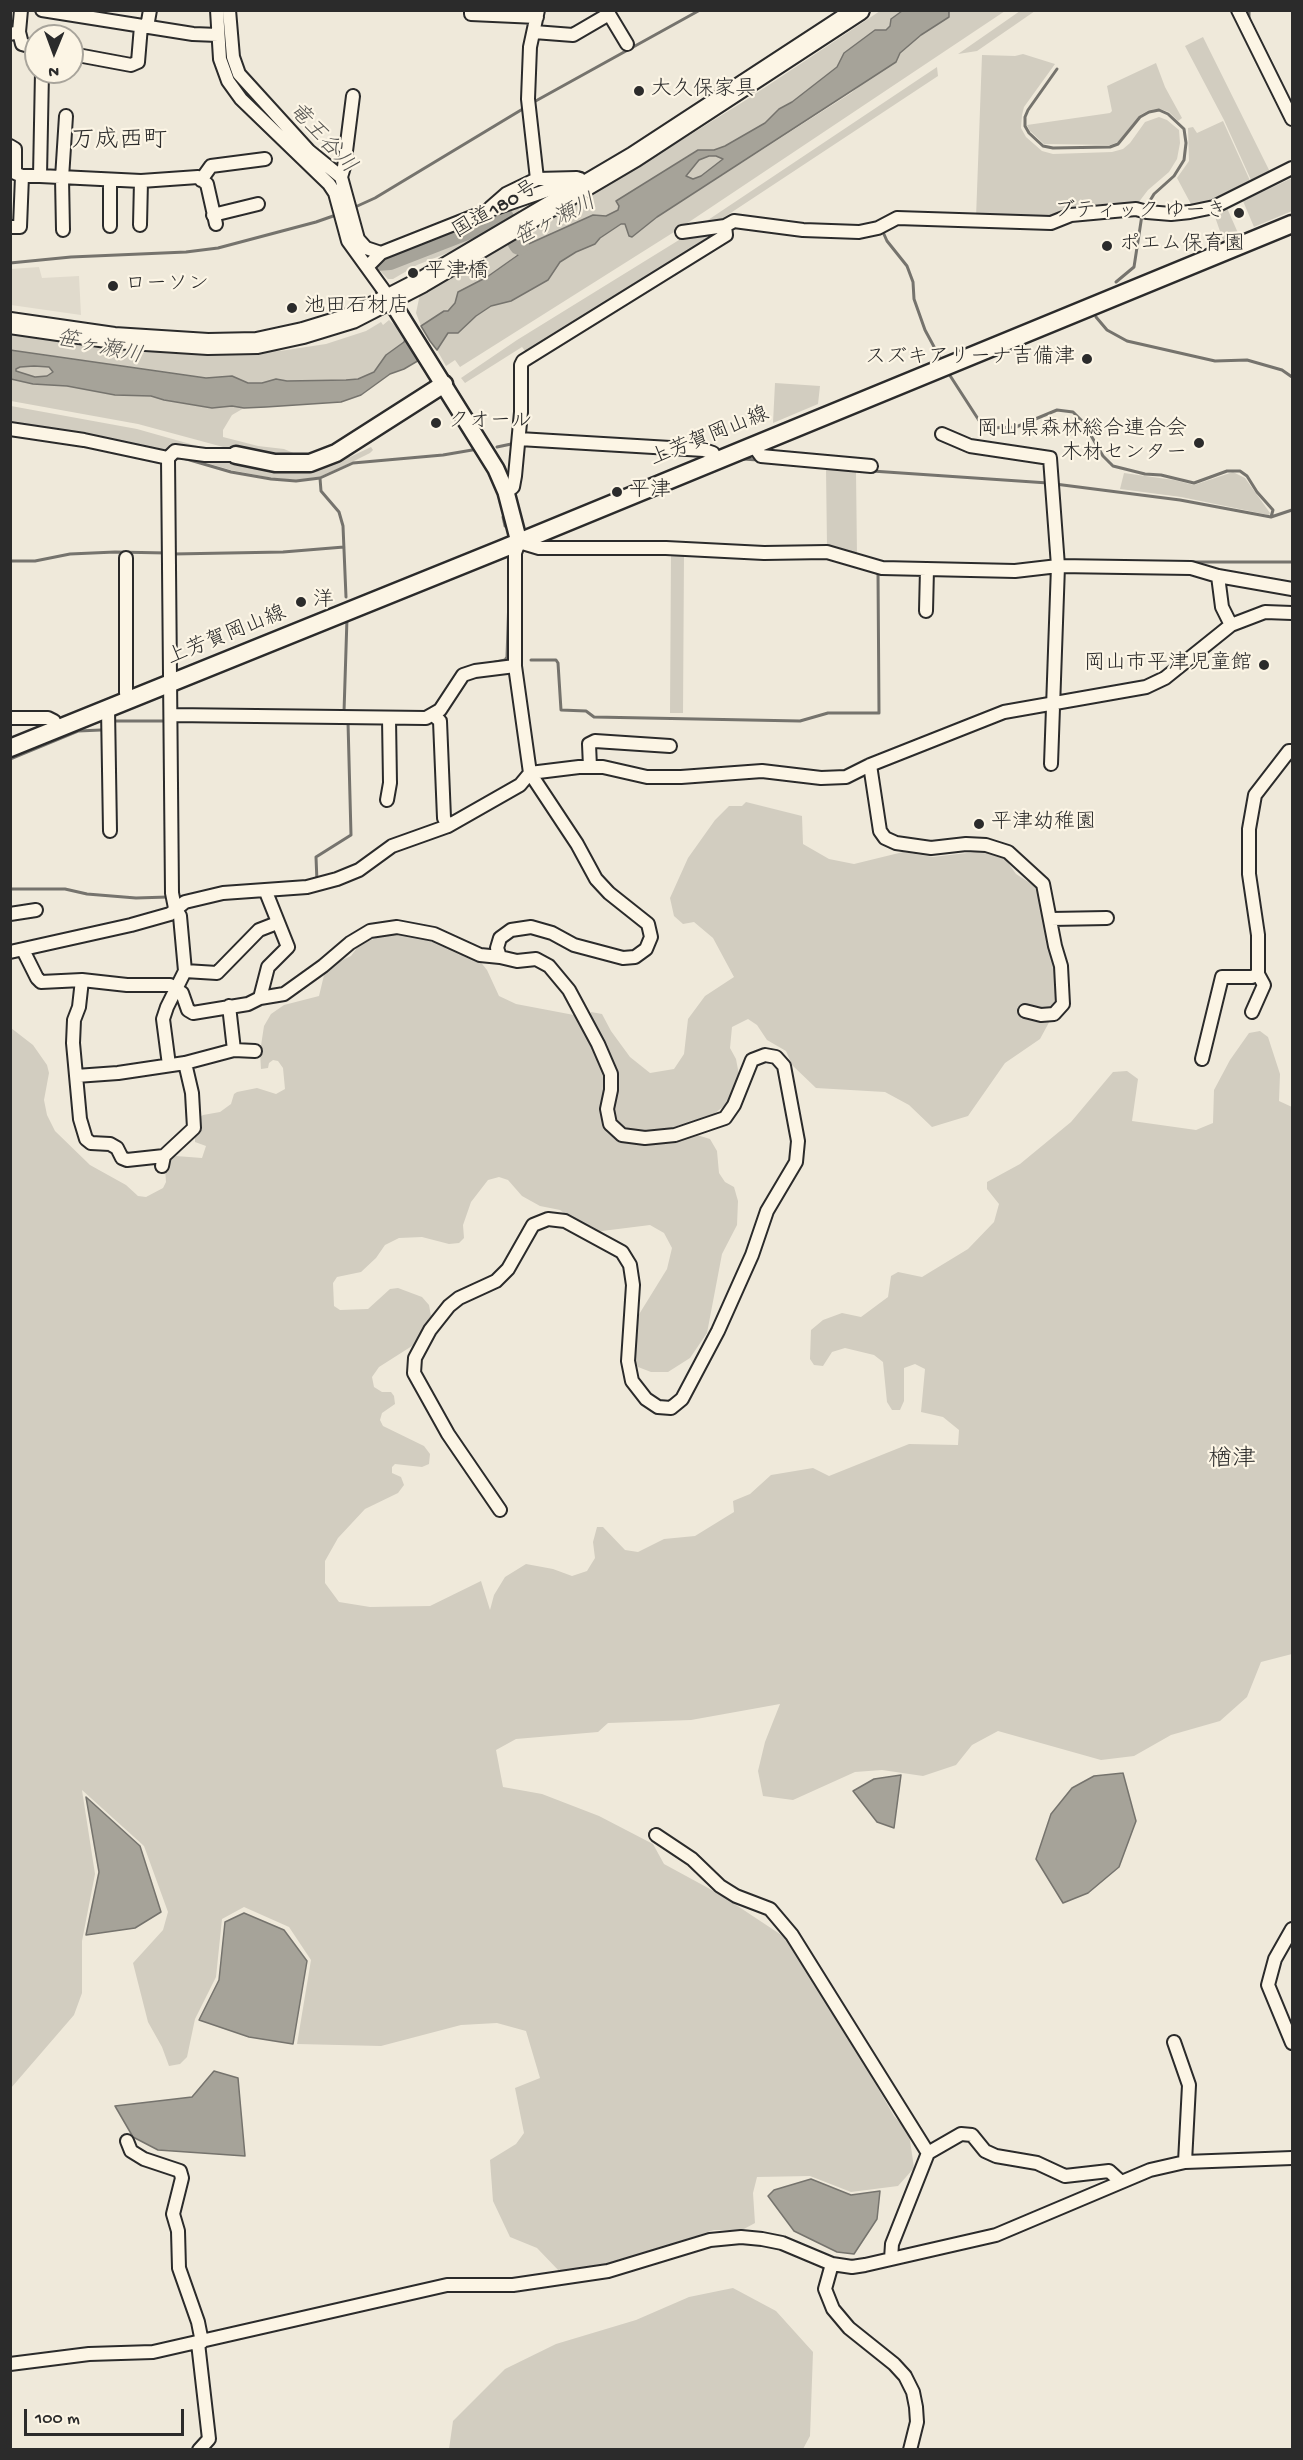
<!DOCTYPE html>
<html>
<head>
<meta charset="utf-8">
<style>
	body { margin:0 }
	#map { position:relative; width:1303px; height:2460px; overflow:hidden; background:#efe9da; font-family:"Gochi Hand",sans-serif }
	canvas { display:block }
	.frame { position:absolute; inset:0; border:12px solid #2b2b2b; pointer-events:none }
	.north { position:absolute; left:24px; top:24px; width:60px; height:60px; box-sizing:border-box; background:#fcf5e5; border:2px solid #a8a49b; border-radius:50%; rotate:181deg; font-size:16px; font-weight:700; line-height:24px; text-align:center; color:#2b2b2b }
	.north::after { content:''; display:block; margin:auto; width:21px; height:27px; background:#2b2b2b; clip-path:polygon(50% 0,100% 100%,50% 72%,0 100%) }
	.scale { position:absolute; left:24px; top:2409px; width:160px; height:27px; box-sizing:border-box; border:3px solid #2b2b2b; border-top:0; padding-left:8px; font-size:18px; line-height:21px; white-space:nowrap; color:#2b2b2b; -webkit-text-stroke:4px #fcf5e5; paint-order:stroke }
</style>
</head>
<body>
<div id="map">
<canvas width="1303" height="2460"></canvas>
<div class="frame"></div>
<div class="north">N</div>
<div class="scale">100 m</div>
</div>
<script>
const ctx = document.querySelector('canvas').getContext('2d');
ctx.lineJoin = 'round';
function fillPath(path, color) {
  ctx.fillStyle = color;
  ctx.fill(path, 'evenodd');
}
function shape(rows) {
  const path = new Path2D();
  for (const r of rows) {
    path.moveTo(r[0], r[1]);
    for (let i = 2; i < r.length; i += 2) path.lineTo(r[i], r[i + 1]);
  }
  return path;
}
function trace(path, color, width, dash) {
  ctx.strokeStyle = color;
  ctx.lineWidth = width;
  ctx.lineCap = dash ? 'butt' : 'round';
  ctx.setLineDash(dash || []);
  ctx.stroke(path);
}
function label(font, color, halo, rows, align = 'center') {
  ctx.font = font + ' "Gochi Hand","Klee One",sans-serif';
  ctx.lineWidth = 4.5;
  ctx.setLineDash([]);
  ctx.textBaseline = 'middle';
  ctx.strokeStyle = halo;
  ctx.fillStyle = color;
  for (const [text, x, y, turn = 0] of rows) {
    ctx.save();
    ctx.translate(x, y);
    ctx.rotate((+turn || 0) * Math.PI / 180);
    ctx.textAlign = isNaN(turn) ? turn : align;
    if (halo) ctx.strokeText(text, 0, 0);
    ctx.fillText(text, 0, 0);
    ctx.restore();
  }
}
const built = shape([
	[39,267,42,278,79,276,81,315,11,305,11,269]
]);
const green = shape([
	[880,11,902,11,891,19,890,27,886,30,875,30,844,53,837,67,792,102,779,109,765,123,725,146,714,150,697,150,616,201,619,206,618,210,606,216,593,215,524,246,518,234,672,146,746,100],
	[949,11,1005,11,674,232,460,367,455,360,446,366,437,350,448,333,458,333,476,316,491,306,511,301,548,280,560,262,576,252,595,244,600,238,621,224,625,224,632,237,657,217,851,93,921,35,949,17],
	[1020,11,1035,11,977,51,958,54],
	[1203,37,1272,176,1256,183,1255,179,1251,180,1224,120,1185,46],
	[1023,54,1055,64,1024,107,1022,115,1021,128,1026,137,1042,151,1053,154,1112,152,1123,149,1130,143,1145,122,1159,117,1167,120,1179,130,1180,143,1177,159,1169,172,1148,190,1135,207,1058,218,976,218,982,55,1015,56],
	[1156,63,1165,87,1182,118,1178,121,1169,112,1160,109,1149,110,1140,115,1118,142,1110,145,1044,144,1030,131,1027,125,1110,113,1112,111,1107,86],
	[937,67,938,76,723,218,716,226,693,230],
	[1223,121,1252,185,1212,203,1192,206,1177,178,1189,161,1188,128,1193,127,1197,133],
	[709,156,716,156,724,159,701,176,693,179,685,176,699,160],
	[1292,178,1292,211,1254,227,1243,201],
	[518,206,519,211,450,252,417,265,393,279,388,279,373,264,379,257,487,213],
	[1227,208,1238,233,1223,240,1214,214],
	[723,230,526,352,522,347,465,383,461,378,517,340,679,240],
	[510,238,518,254,487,277,458,292,455,303,448,312,444,311,421,326,416,313,420,294],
	[389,320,406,336,405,342,386,355,374,372,358,379,346,380,287,381,276,379,262,383,248,383,232,376,207,378,11,350,10,331,209,353,280,351,326,344,366,331,381,322,383,325],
	[34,366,49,367,53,372,52,375,35,377,16,371,16,368,20,367],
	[10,379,33,384,67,386,115,395,151,396,164,400,212,408,232,406,244,408,232,415,223,430,223,437,258,446,284,449,310,460,238,451,138,424,11,401],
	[775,383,820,386,818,404,773,423],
	[11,406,137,429,222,453,169,451,86,434,11,423],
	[371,447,373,450,370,453,346,465,319,477,296,480,272,478,231,470,182,456,347,455,350,457],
	[826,469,856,472,857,556,827,546],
	[1233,472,1245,478,1270,513,1269,515,1181,497,1120,489,1124,473,1174,480,1194,485],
	[671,555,684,555,683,713,670,713],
	[746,802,802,816,803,844,829,859,854,864,903,852,933,857,984,851,1004,857,1016,874,1038,888,1058,967,1059,1004,1040,1039,1005,1063,968,1116,932,1127,909,1105,885,1092,816,1088,792,1065,786,1051,767,1040,757,1025,748,1019,732,1027,730,1048,736,1059,739,1075,729,1102,709,1118,654,1132,626,1131,614,1121,610,1109,615,1091,590,1021,591,1012,602,1014,611,1031,630,1057,650,1073,674,1069,684,1054,688,1019,705,996,734,977,713,938,694,922,683,924,674,916,670,898,688,858,715,820,729,806,742,806],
	[399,932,435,940,479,960,487,970,499,996,516,1004,574,1015,594,1047,605,1078,601,1110,603,1125,618,1141,643,1145,673,1143,697,1135,710,1139,717,1151,719,1173,725,1182,734,1187,738,1201,737,1225,722,1254,707,1333,690,1358,668,1372,651,1372,638,1367,633,1357,633,1331,638,1316,667,1269,672,1248,664,1233,650,1225,594,1232,581,1226,560,1210,540,1206,522,1196,508,1180,499,1177,488,1180,471,1202,463,1225,464,1238,459,1243,449,1244,422,1237,399,1238,385,1245,376,1258,361,1272,337,1277,333,1283,334,1306,340,1310,368,1309,390,1289,398,1288,422,1297,429,1305,431,1316,412,1346,379,1367,372,1377,374,1387,382,1392,391,1392,394,1396,395,1404,382,1413,380,1420,383,1426,424,1446,430,1454,429,1464,422,1467,395,1464,392,1467,392,1473,401,1477,404,1485,398,1493,365,1509,338,1538,325,1561,325,1583,339,1602,370,1607,430,1606,481,1581,490,1610,494,1595,505,1577,526,1564,553,1569,572,1576,587,1571,595,1558,593,1542,597,1527,603,1527,625,1550,638,1552,664,1539,695,1536,734,1512,733,1501,750,1494,771,1475,813,1468,829,1476,909,1444,958,1445,959,1430,943,1417,921,1412,925,1369,915,1364,904,1368,904,1401,900,1410,892,1410,887,1402,883,1362,874,1355,845,1348,832,1352,823,1366,814,1365,810,1359,811,1330,823,1320,842,1313,861,1317,888,1297,891,1276,898,1272,922,1277,968,1249,994,1222,999,1204,987,1189,987,1182,1020,1164,1071,1122,1113,1072,1127,1071,1138,1079,1132,1121,1196,1130,1213,1123,1214,1090,1230,1060,1249,1033,1260,1031,1268,1037,1280,1074,1279,1101,1292,1107,1292,1654,1261,1662,1247,1697,1220,1721,1171,1735,1134,1756,1101,1760,998,1731,972,1745,956,1765,923,1776,882,1770,855,1772,793,1800,763,1796,758,1771,765,1742,780,1704,691,1720,608,1723,598,1732,516,1739,496,1750,503,1787,542,1794,599,1816,653,1844,664,1864,721,1895,795,1944,894,2116,909,2133,914,2168,898,2186,851,2192,810,2176,757,2177,753,2193,755,2223,742,2230,714,2230,607,2265,561,2273,537,2248,510,2237,493,2201,490,2160,516,2144,524,2133,515,2088,540,2078,526,2031,497,2023,461,2025,381,2046,297,2044,311,1960,289,1927,244,1907,222,1919,216,1977,195,2019,187,2057,180,2064,169,2066,162,2047,148,2022,133,1963,163,1930,168,1912,144,1846,82,1790,95,1874,82,1941,82,1993,74,2015,11,2088,11,1028,33,1045,47,1065,49,1073,44,1100,47,1115,55,1131,90,1165,126,1185,138,1196,146,1197,163,1188,166,1182,165,1168,169,1160,176,1156,202,1158,206,1146,195,1142,195,1136,200,1117,203,1115,220,1112,231,1104,234,1094,237,1092,257,1088,276,1094,285,1089,283,1068,278,1061,273,1060,269,1063,268,1068,261,1069,260,1052,264,1026,271,1014,284,1005,319,996,325,971,329,966,351,956,359,945,383,935],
	[733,2288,776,2311,813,2352,810,2436,803,2449,449,2449,453,2421,505,2369,556,2344,636,2320,689,2297]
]);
const water = shape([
	[902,11,949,11,949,17,921,35,900,53,896,62,657,217,632,237,629,236,625,224,621,224,600,238,595,244,576,252,560,262,548,280,511,301,491,306,476,316,458,333,448,333,437,350,430,341,421,326,444,311,448,311,455,303,458,292,487,277,518,255,510,238,518,234,524,246,593,215,606,216,618,210,619,206,616,201,698,150,714,150,725,146,765,123,779,109,792,102,837,67,844,53,875,30,886,30,890,26,891,19,902,11],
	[709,156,716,156,723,159,701,176,693,179,686,176,699,160,709,156],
	[406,336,421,359,404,369,390,374,361,395,341,402,266,407,244,408,232,406,212,408,164,400,151,396,115,395,67,386,33,384,11,379,10,350,206,378,232,376,248,383,262,383,276,379,287,381,346,380,358,379,374,372,386,355,404,342,406,336],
	[34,366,49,367,53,372,47,376,35,377,16,371,16,369,20,367,34,366],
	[1123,1773,1136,1821,1119,1867,1088,1893,1063,1903,1036,1859,1051,1814,1072,1788,1094,1776,1123,1773],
	[901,1775,894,1828,877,1822,853,1791,874,1779,901,1775],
	[86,1797,140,1846,161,1912,135,1928,86,1935,99,1872,86,1797],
	[244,1913,284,1930,307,1961,293,2044,249,2037,199,2020,219,1980,225,1922,244,1913],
	[214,2071,238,2078,245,2156,158,2150,133,2137,115,2106,192,2097,214,2071],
	[811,2179,851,2195,880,2191,877,2219,854,2254,837,2252,794,2231,768,2196,774,2190,811,2179]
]);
const stream = shape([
	[1249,10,1249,19],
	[1257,35,1292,106],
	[1057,69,1028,110,1025,117,1025,126,1029,133,1043,146,1053,148,1110,147,1118,144,1140,117,1149,112,1159,110,1168,114,1184,129,1186,143,1184,160,1174,176,1154,194,1145,209],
	[532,103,700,10],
	[353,208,375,198,526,107],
	[883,232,887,241,907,266,913,282,914,299,925,330,939,356],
	[10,263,71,257,186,252,218,248,316,222,336,215],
	[1116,282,1134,267,1142,215],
	[1096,317,1107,330,1127,341,1215,361,1247,360,1282,370,1292,377],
	[949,374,980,422,989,428,1016,427,1057,410,1073,412,1083,422,1103,456,1113,466,1145,474,1161,475,1194,483,1227,471,1240,471,1247,476,1257,492,1273,510,1271,517],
	[497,447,516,443],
	[183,458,231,472,271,479,296,481,320,478,353,463,443,455,478,449],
	[743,459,758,460],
	[872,471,1048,483],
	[320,478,321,491,339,512,343,526,346,597],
	[1055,484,1180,500,1271,517,1292,510],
	[503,517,505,526],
	[173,554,283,552,344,547],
	[10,561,35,561,70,554,115,552,167,553],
	[1192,562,1292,562],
	[866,569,877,573],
	[531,660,556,660,558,663,561,710,586,711,594,717,800,721,828,713,879,713,878,571],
	[482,665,505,660,507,657,509,597],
	[344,712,347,618],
	[114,721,166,721],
	[10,759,78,731,101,730],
	[317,882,316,857,351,835,348,722],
	[10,889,65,889,87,894,136,898,168,897]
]);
const river = shape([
	[224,10,227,57,233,76,245,93,328,174,338,187,341,198],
	[352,235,360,251,376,261,390,260,503,216,519,245]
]);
const minor = shape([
	[42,10,193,34,218,35],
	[217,10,220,59,228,81,241,99,329,184,335,193,348,241,390,299],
	[229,10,233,57,239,74,309,151,341,177,358,239,366,248,381,253],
	[471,10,471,14,537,17],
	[1238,10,1292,119],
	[147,27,150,10],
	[19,32,22,44,36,48],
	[534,32,573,35,609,14,627,44],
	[10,34,19,32,21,10],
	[72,54,131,65,138,62,141,26],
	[42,72,40,176,141,181,198,177,207,184,216,224],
	[10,146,15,149,15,173,22,176],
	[341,177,344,167,353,96],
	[537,179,528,99,530,47,538,10],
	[201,180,211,166,265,159],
	[490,208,506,194,537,179,577,178],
	[213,215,258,204],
	[140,225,141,181],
	[110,226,110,181],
	[10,227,20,227,22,176,40,176],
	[63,230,62,178,66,116],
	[682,232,725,226,734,221,803,230,859,232,878,228,897,218,1051,223,1071,215,1136,209,1147,212,1171,214,1190,212,1214,207,1292,168],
	[367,267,381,253,487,211,580,179,584,185],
	[10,429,84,440,168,458],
	[942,434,970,446,1050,458,1058,566,1051,764],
	[519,439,704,450,713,453,716,460],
	[753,445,761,456,871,466],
	[506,492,513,487,515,476,521,412,521,365,523,361,726,235,725,226],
	[126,558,126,693,130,700],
	[1218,576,1222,607,1231,625],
	[926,611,927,569],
	[108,709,110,831],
	[171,715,426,718,440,710,463,675,475,671,515,666],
	[433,715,440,721,444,818,448,826],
	[10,718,48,718,54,721,57,729],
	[870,765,880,831,885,838,896,843,931,848,966,844,986,845,1008,852,1043,884,1055,946,1061,966,1063,1004,1054,1014,1041,1015,1025,1011],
	[590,767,589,744,595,741,670,746],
	[387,800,390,783,389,718],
	[10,914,36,910],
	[1051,919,1107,918],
	[23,950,37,978,41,982,82,980,127,985,170,985,182,993,188,1010,193,1013,248,1004,260,998,268,967,288,947,266,892],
	[10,952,131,925,170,914,185,902,223,893,307,887,337,879,359,870,392,846,448,826,520,785,530,773,579,767,603,767,647,777,681,777,762,771,821,778,846,777,870,765,1004,712,1146,687,1165,678,1231,625,1265,612,1292,613],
	[185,971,217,973,259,930,277,923],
	[82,980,79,1007,74,1020,73,1043,80,1119,86,1139,91,1143,110,1144,117,1148,122,1158,127,1160,164,1156],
	[260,998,284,994,323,966,350,943,370,931,397,927,434,934,480,955,500,957],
	[229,1006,234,1050],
	[1252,1012,1264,985,1258,974,1258,935,1249,874,1249,829,1255,795,1289,751,1292,751],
	[1202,1059,1222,977,1252,977,1258,974],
	[169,1065,163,1019,167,1007,185,971,180,916,175,908,172,893,168,458,175,451,205,455,236,455],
	[76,1076,118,1073,185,1063,234,1050,255,1051],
	[162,1166,164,1156,194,1128,192,1093,185,1063],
	[500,1510,448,1434,414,1373,415,1358,430,1330,449,1306,459,1298,496,1281,508,1269,533,1225,548,1219,565,1221,622,1252,630,1265,633,1285,628,1361,632,1381,646,1399,658,1407,671,1408,682,1399,718,1331,752,1255,767,1211,796,1162,798,1141,784,1066,776,1057,765,1055,752,1060,734,1105,725,1118,675,1135,645,1138,622,1135,610,1124,607,1109,611,1090,611,1074,598,1044,569,990,549,966,536,959,517,961,500,957,497,948,500,938,511,930,531,927,552,933,574,945,623,958,635,957,646,949,651,937,648,924,609,893,596,879,577,844,530,773,515,666,515,553,519,542,539,548,666,548,764,553,827,552,882,568,1015,571,1058,566,1191,568,1218,576,1292,589],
	[656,1835,692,1859,720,1886,736,1896,770,1909,792,1935,928,2153,892,2244,891,2259],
	[1292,1929,1275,1959,1268,1985,1292,2043],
	[1174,2042,1189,2085,1185,2162],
	[127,2141,131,2151,144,2159,180,2171,182,2178,173,2214,178,2231,179,2268,198,2322,202,2342],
	[928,2153,961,2134,972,2135,985,2151,996,2156,1037,2163,1065,2176,1109,2171,1120,2181],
	[832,2264,825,2289,833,2309,849,2328,894,2364,905,2376,913,2392,916,2407,917,2422,910,2450],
	[198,2343,209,2439,199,2450],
	[10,2364,89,2354,153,2352,447,2285,513,2285,608,2271,710,2240,741,2237,762,2239,782,2243,832,2264,852,2267,865,2265,996,2235,1150,2170,1185,2162,1292,2158]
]);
const tertiary = shape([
	[390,299,496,469,506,492,519,542]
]);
const secondary = shape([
	[236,455,275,463,310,463,336,453,444,384],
	[10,748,502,549,1292,224]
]);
const trunk = shape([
	[10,323,114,338,208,344,257,343,303,333,352,318,422,282,634,157,859,10]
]);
const markers = [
	[639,91,6,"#2b2b2b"],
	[1239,213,6,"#2b2b2b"],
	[1107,246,6,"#2b2b2b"],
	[413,273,6,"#2b2b2b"],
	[113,286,6,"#2b2b2b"],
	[292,308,6,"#2b2b2b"],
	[1087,359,6,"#2b2b2b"],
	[436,423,6,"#2b2b2b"],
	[1199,443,6,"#2b2b2b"],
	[617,492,6,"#2b2b2b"],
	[301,602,6,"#2b2b2b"],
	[1264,665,6,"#2b2b2b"],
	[979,824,6,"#2b2b2b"]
];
const poiNames = [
	["大久保家具",651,91],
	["ブティック ゆーき",1227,213,"right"],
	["ポエム保育園",1119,246],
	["平津橋",425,273],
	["ローソン",125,286],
	["池田石材店",304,308],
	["スズキアリーナ吉備津",1075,359,"right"],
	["クオール",448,423],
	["岡山県森林総合連合会",1187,431,"right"],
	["木材センター",1187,455,"right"],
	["平津",629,492],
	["洋",313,602],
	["岡山市平津児童館",1252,665,"right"],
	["平津幼稚園",991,824]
];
const streetNames = [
	["国道180号",496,211,-30],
	["上芳賀岡山線",710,438,-22],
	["上芳賀岡山線",227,637,-22]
];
const waterNames = [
	["竜王谷川",321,139,47],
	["笹ヶ瀬川",556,222,-27],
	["笹ヶ瀬川",99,349,12]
];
const quarterNames = [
	["万成西町",119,142],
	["楢津",1232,1461]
];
fillPath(built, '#e0dacc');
fillPath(green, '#d2cdc0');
fillPath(water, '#a6a399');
trace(water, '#75736d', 1.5);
trace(stream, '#75736d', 3);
trace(river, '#a6a399', 20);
trace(minor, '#2b2b2b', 16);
trace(tertiary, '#2b2b2b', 20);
trace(secondary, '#2b2b2b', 21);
trace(trunk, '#2b2b2b', 24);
trace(minor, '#fcf5e5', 12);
trace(tertiary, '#fcf5e5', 15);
trace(secondary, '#fcf5e5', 16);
trace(trunk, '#fcf5e5', 20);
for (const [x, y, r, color] of markers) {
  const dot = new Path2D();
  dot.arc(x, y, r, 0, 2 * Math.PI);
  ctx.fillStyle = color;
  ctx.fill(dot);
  trace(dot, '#fcf5e5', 2);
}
label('21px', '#2b2b2b', '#fcf5e5', poiNames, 'left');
label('21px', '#2b2b2b', '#fcf5e5', streetNames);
label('italic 22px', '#565552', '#fcf5e5', waterNames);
label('24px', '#2b2b2b', '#fcf5e5', quarterNames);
</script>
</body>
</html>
